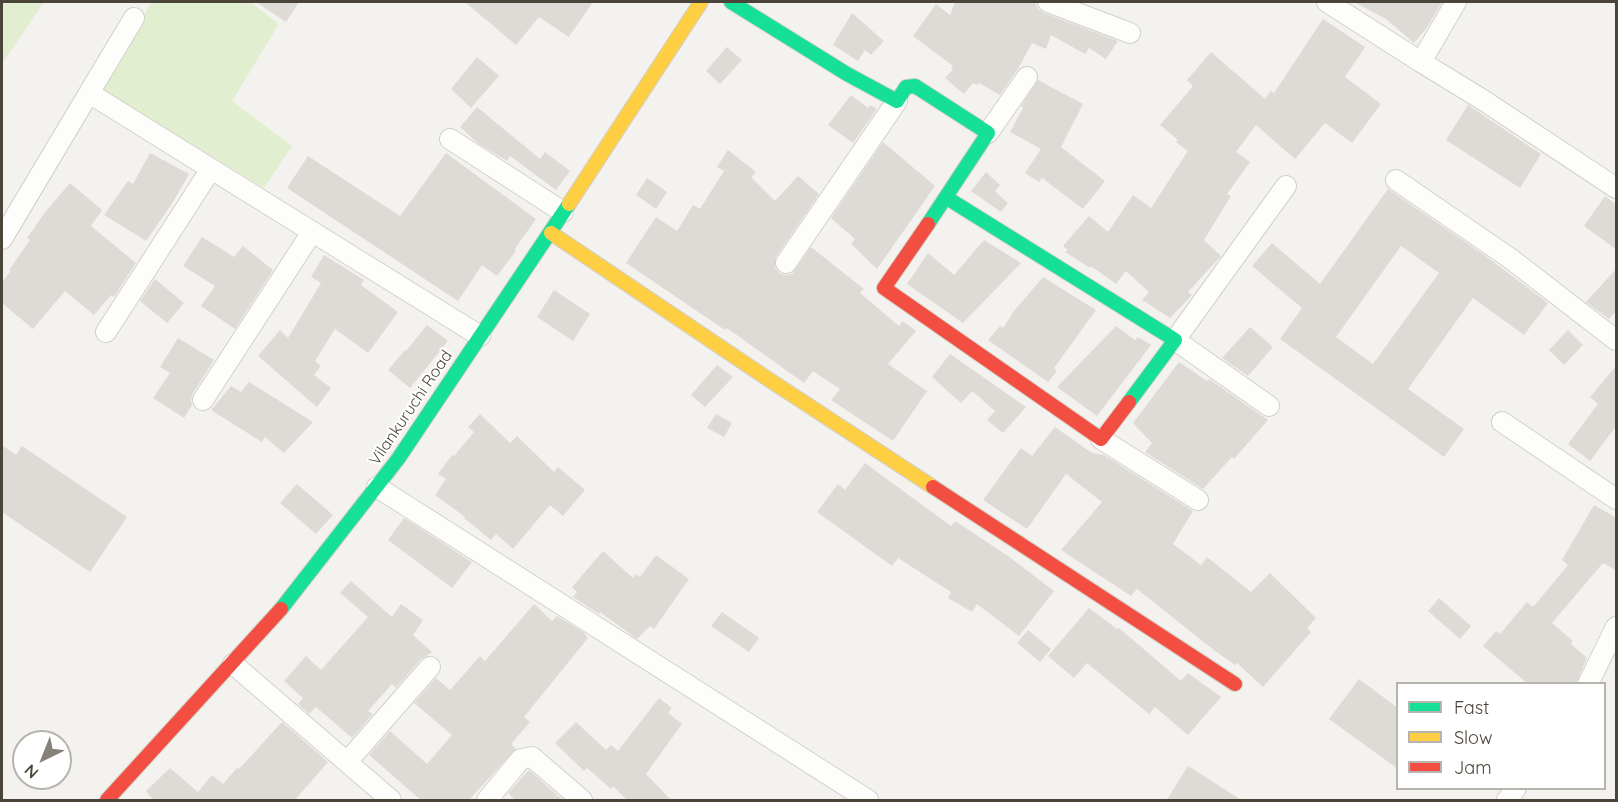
<!DOCTYPE html>
<html>
<head>
<meta charset="utf-8">
<style>
	body { margin:0 }
	#map { position:relative; width:1618px; height:802px; overflow:hidden; background:#f4f2ee; font-family:Quicksand,sans-serif }
	canvas { display:block }
	.frame { position:absolute; inset:0; border:3px solid #4b4439; pointer-events:none }
	.legend { position:absolute; left:1396px; top:682px; width:210px; height:108px; box-sizing:border-box; background:#fff; border:2px solid #b7b4b0; margin:0; padding:8px 10px; list-style:none; font-size:18px; color:#4b4439 }
	.legend li { display:flex; align-items:center; gap:12px; height:30px }
	.legend b { width:30px; border:2px solid #b7b4b0 }
	.north { position:absolute; left:12px; top:730px; width:60px; height:60px; box-sizing:border-box; background:#fff; border:2px solid #b7b4b0; border-radius:50%; rotate:223deg; font-size:16px; font-weight:700; line-height:24px; text-align:center; color:#4b4439 }
	.north::after { content:''; display:block; margin:auto; width:21px; height:27px; background:#868178; clip-path:polygon(50% 0,100% 100%,50% 72%,0 100%) }
</style>
</head>
<body>
<div id="map">
<canvas width="1618" height="802"></canvas>
<div class="frame"></div>
<ul class="legend">
<li><b style="height:8px;background:#16e098"></b>Fast</li>
<li><b style="height:8px;background:#ffcf43"></b>Slow</li>
<li><b style="height:8px;background:#f24e42"></b>Jam</li>
</ul>
<div class="north">N</div>
</div>
<script>
const ctx = document.querySelector('canvas').getContext('2d');
ctx.lineJoin = 'round';
function fillPath(path, color) {
  ctx.fillStyle = color;
  ctx.fill(path, 'evenodd');
}
function shape(rows) {
  const path = new Path2D();
  for (const r of rows) {
    path.moveTo(r[0], r[1]);
    for (let i = 2; i < r.length; i += 2) path.lineTo(r[i], r[i + 1]);
  }
  return path;
}
function trace(path, color, width, dash) {
  ctx.strokeStyle = color;
  ctx.lineWidth = width;
  ctx.lineCap = dash ? 'butt' : 'round';
  ctx.setLineDash(dash || []);
  ctx.stroke(path);
}
function label(font, color, halo, rows, align = 'center') {
  ctx.font = font + ' Quicksand,sans-serif';
  ctx.lineWidth = 4.5;
  ctx.setLineDash([]);
  ctx.textBaseline = 'middle';
  ctx.strokeStyle = halo;
  ctx.fillStyle = color;
  for (const [text, x, y, turn = 0] of rows) {
    ctx.save();
    ctx.translate(x, y);
    ctx.rotate((+turn || 0) * Math.PI / 180);
    ctx.textAlign = isNaN(turn) ? turn : align;
    if (halo) ctx.strokeText(text, 0, 0);
    ctx.fillText(text, 0, 0);
    ctx.restore();
  }
}
const green = shape([
	[2,2,44,2,2,64],
	[151,2,250,2,279,24,232,101,292,146,264,188,103,90]
]);
const building = shape([
	[256,2,299,2,286,22],
	[465,2,593,2,569,37,539,17,516,45],
	[955,2,1035,2,1038,9,1044,13,1118,41,1106,59,1089,48,1085,54,1051,35,1046,49,1032,43,1018,69,1000,95,979,83,977,85,973,83,964,94,945,78,953,69,951,68,953,66,913,36,936,4,950,15],
	[1354,2,1442,2,1426,29,1414,43,1386,19],
	[852,13,884,41,871,55,865,50,858,61,833,45],
	[1323,19,1365,47,1345,77,1381,104,1352,143,1325,123,1295,159,1256,125,1236,152,1250,162,1227,194,1231,196,1204,240,1221,256,1188,292,1192,295,1170,318,1142,300,1149,292,1126,271,1116,284,1091,266,1090,268,1065,252,1068,250,1063,246,1089,216,1108,232,1133,195,1151,208,1188,151,1176,142,1178,140,1160,125,1193,86,1187,80,1211,52,1265,99,1271,91,1274,93],
	[727,47,742,60,720,84,706,71],
	[477,57,499,76,471,108,451,89],
	[1038,80,1083,104,1061,147,1105,181,1083,209,1042,178,1039,182,1025,173,1041,149,1010,132,1023,108,1021,106],
	[851,95,868,108,870,105,877,109,853,143,828,125],
	[1468,105,1541,154,1520,188,1446,140],
	[477,107,540,159,545,152,570,171,556,190,510,156,507,161,479,144,460,127],
	[883,142,935,186,877,269,851,244,855,239,831,218],
	[728,150,756,172,751,177,775,201,798,176,819,194,776,257,775,268,779,273,784,275,792,274,811,247,864,289,860,293,899,326,903,321,916,331,888,364,927,391,893,441,831,400,840,389,813,371,804,383,727,328,725,330,626,263,656,217,677,231,693,205,700,209,724,171,717,167],
	[150,153,189,174,173,202,146,241,104,215,128,181,133,184],
	[446,153,536,219,514,250,516,251,497,276,482,265,458,301,287,188,308,156,400,216],
	[986,172,1000,185,995,191,1008,203,1001,212,971,191],
	[647,178,667,192,656,209,636,195],
	[70,183,102,210,91,226,136,263,114,297,111,295,94,315,65,291,33,329,2,303,2,282,11,271,9,270,30,240,27,238,46,211],
	[1388,189,1487,257,1548,303,1524,335,1473,298,1408,389,1464,429,1444,457,1280,339,1302,308,1252,266,1272,243,1320,284],
	[1401,246,1439,273,1373,364,1336,337],
	[1605,196,1617,205,1617,250,1584,226],
	[202,237,234,257,243,246,273,270,235,329,201,306,215,286,183,266],
	[984,240,1021,263,963,323,907,284,928,253,954,275],
	[324,255,364,280,361,285,398,312,368,353,335,329,315,361,321,366,314,375,331,388,317,407,258,356,280,330,288,338,321,283,311,277],
	[1617,268,1617,310,1609,319,1586,302],
	[1043,277,1096,310,1054,368,1057,371,1048,382,988,340,1000,326,1003,328,1014,311],
	[155,279,184,303,167,323,140,301],
	[554,290,590,314,573,341,537,317],
	[427,325,448,341,410,388,388,370,405,350,406,351],
	[1116,326,1135,340,1138,337,1151,345,1097,416,1057,387],
	[1250,327,1273,347,1248,376,1222,358],
	[1568,330,1583,345,1564,365,1549,350],
	[178,338,214,360,193,393,191,400,192,405,184,418,153,398,170,373,160,367],
	[950,354,1026,407,1003,433,987,420,995,411,972,391,961,403,932,377],
	[1179,362,1207,381,1209,379,1268,420,1234,459,1232,457,1203,489,1145,452,1152,443,1133,423],
	[717,365,733,377,705,407,691,395],
	[1617,365,1617,425,1590,461,1568,444,1598,404,1590,397],
	[249,382,313,422,284,453,265,437,262,442,211,410,231,386,241,392],
	[480,414,510,443,517,436,554,472,558,467,585,490,563,516,550,505,513,549,496,534,491,540,464,518,465,517,435,495,446,479,438,474,452,455,454,456,474,432,468,427],
	[716,414,732,423,724,437,707,428],
	[1055,427,1092,453,1104,455,1193,511,1173,544,1201,565,1207,557,1251,592,1270,573,1316,618,1307,628,1311,632,1263,687,1237,663,1235,665,1215,651,1137,589,1131,596,1061,550,1102,502,1066,474,1027,529,983,500,1021,448,1032,456],
	[2,445,16,455,22,446,127,517,90,572,2,512],
	[865,463,951,526,955,521,1008,556,1054,591,1019,636,977,604,972,612,948,598,951,592,898,558,892,566,817,512,838,484,845,490],
	[297,484,333,515,316,534,280,503],
	[1594,505,1617,518,1617,571,1603,563,1552,623,1573,641,1571,644,1587,658,1576,684,1528,684,1483,646,1496,631,1500,634,1527,602,1533,607,1568,565,1562,560],
	[404,518,472,562,452,588,388,540],
	[603,551,633,578,636,574,640,577,656,555,689,579,654,629,650,626,637,639,600,612,599,614,573,597,577,592,572,587],
	[351,581,392,617,401,604,423,620,413,635,432,652,421,659,396,688,392,684,368,711,373,714,352,738,316,707,309,714,298,704,303,698,284,681,306,656,321,670,368,617,340,593],
	[1439,598,1471,626,1460,639,1428,611],
	[534,604,552,621,557,616,583,632,588,638,524,717,530,722,511,744,516,749,468,801,422,801,369,755,390,731,427,764,452,735,414,703,436,678,450,690,480,656,485,661],
	[1089,608,1117,629,1119,628,1181,681,1188,673,1221,697,1188,735,1155,707,1149,714,1087,663,1074,678,1048,656],
	[722,612,759,638,749,652,711,626],
	[1028,630,1051,649,1040,662,1017,643],
	[1359,679,1398,708,1398,769,1329,719],
	[659,698,672,708,668,713,682,724,646,774,672,801,628,801,613,786,611,789,587,768,584,771,555,743,576,722,606,750,611,745,618,751],
	[282,722,328,762,294,801,154,801,146,791,170,768,198,792,212,775,223,784,237,768,239,769],
	[1188,766,1243,801,1166,801],
	[529,770,564,801,516,801,508,793]
]);
const street = shape([
	[1048,2,1130,33],
	[1327,2,1421,62],
	[1456,2,1421,62,1483,100,1616,188],
	[89,93,134,18],
	[988,133,1027,77],
	[450,139,563,212],
	[1396,180,1511,259,1616,340],
	[2,239,89,93,480,336],
	[786,263,897,101],
	[106,332,211,169],
	[203,400,312,232],
	[1269,406,1175,340,1286,186],
	[1502,422,1616,499],
	[1101,439,1198,500],
	[377,487,868,800],
	[233,664,391,800],
	[1588,684,1616,627],
	[347,762,430,667],
	[487,800,521,759,532,757,582,800],
	[1507,800,1516,788]
]);
const fast = shape([
	[731,2,847,74,897,101,906,87,915,86,988,133,928,224],
	[947,198,1175,340,1129,402],
	[281,609,398,459,569,204]
]);
const slow = shape([
	[569,204,701,2],
	[551,233,768,379,933,487]
]);
const jam = shape([
	[928,224,884,288,1101,439,1129,402],
	[933,487,1235,684],
	[107,800,281,609]
]);
const streetNames = [
	["Vilankuruchi Road",411,408,-56]
];
fillPath(green, '#e1eecf');
fillPath(building, '#dedbd6');
trace(street, '#d2d0cb', 22);
trace(fast, '#d3cfc5', 16);
trace(slow, '#d3cfc5', 16);
trace(jam, '#d3cfc5', 16);
trace(street, '#fdfdfc', 20);
trace(fast, '#16e098', 14);
trace(slow, '#ffcf43', 14);
trace(jam, '#f24e42', 14);
label('16px', '#4b4439', '#fff', streetNames);
</script>
</body>
</html>
